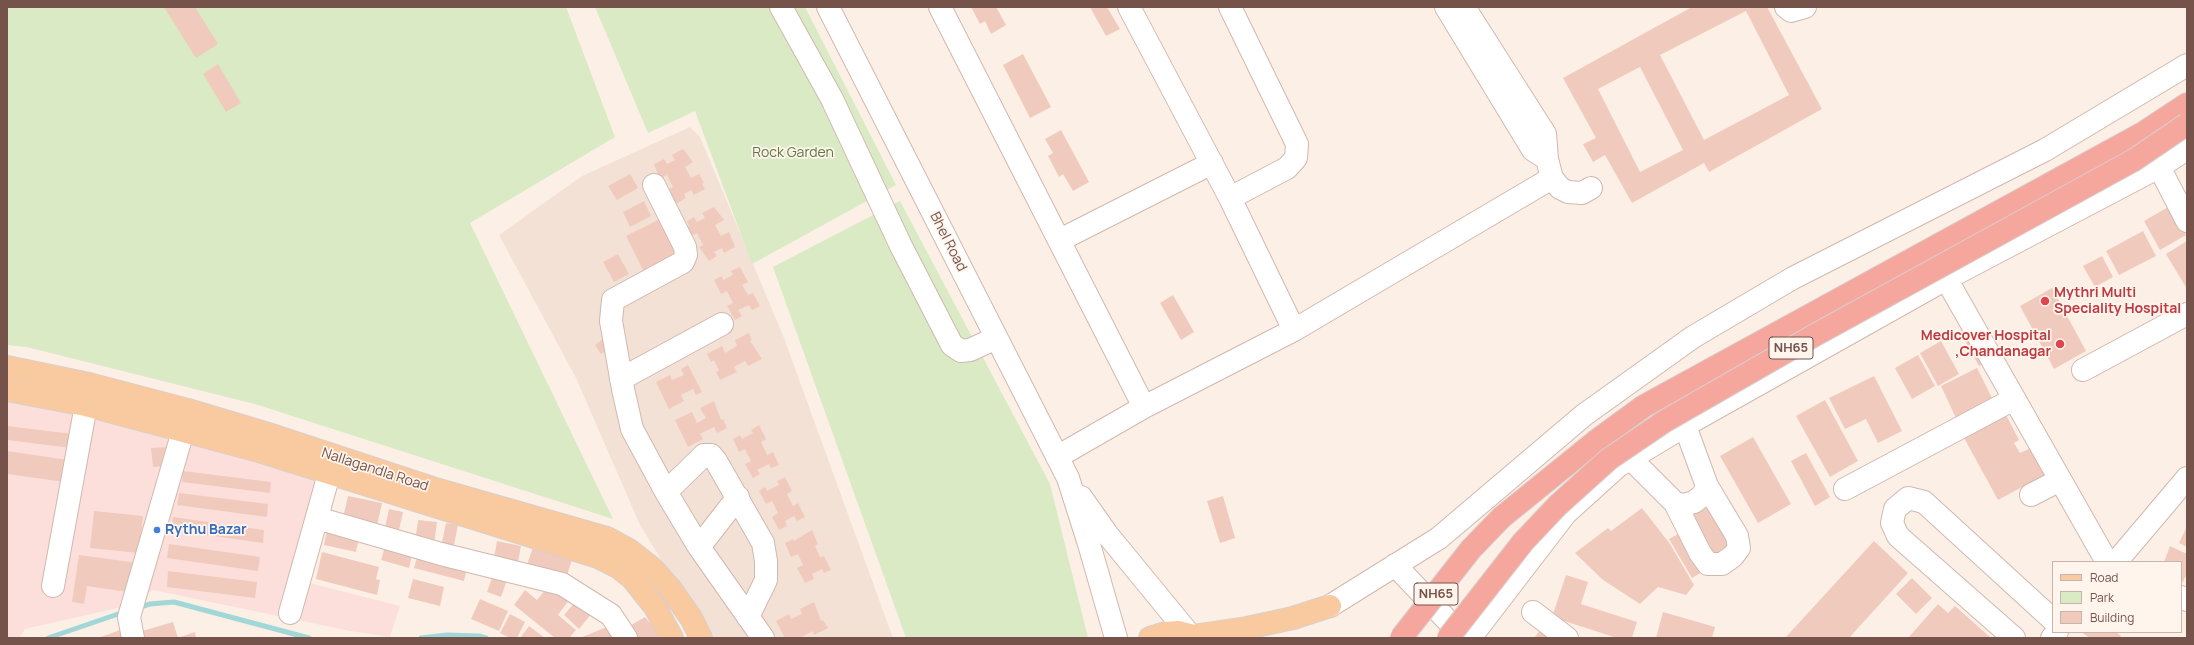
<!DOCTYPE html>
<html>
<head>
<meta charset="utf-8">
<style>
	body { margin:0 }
	#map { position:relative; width:2194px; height:645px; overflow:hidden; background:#fcf0e6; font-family:Manrope,sans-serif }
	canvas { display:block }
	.frame { position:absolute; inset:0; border:8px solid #75534b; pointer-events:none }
	.legend { position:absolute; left:2052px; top:561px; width:130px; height:72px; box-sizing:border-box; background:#fff5ec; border:1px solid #c8b4ac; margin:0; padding:5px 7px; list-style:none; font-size:12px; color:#75534b }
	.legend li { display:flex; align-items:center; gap:8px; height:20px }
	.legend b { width:20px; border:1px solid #c8b4ac }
</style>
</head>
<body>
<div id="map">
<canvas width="2194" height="645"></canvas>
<div class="frame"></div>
<ul class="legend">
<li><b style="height:5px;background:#f9caa0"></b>Road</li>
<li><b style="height:11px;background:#d9eac4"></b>Park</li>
<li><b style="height:11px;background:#f1cabe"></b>Building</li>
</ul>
</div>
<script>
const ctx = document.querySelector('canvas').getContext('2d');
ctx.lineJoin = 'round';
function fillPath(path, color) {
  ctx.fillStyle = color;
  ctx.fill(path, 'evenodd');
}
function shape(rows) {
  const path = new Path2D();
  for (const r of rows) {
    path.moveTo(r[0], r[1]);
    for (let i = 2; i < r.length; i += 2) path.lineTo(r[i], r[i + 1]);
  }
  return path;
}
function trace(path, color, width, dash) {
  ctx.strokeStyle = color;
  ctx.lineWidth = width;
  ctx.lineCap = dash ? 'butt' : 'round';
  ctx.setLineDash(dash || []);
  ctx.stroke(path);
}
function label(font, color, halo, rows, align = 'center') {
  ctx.font = font + ' Manrope,sans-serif';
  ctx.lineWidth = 3.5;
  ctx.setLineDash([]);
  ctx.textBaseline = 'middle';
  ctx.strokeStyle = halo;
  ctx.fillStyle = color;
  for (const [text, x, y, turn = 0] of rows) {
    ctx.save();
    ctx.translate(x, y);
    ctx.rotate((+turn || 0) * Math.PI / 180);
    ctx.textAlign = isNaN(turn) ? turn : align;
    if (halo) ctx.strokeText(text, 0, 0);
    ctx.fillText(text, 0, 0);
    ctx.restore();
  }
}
const residential = shape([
	[690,127,700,137,784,338,893,638,709,638,640,525,576,378,499,235,582,176]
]);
const commercial = shape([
	[7,402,165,430,321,481,294,579,400,606,390,637,350,631,153,590,131,605,25,629,19,638,7,638]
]);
const green = shape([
	[7,7,566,7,615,137,470,223,613,519,255,404,27,347,7,345],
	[595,7,805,7,896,185,752,264,695,111,648,133],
	[900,201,1050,484,1088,638,906,638,773,267]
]);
const stream = shape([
	[137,608,150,604,174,602,309,638],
	[48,638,124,612],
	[421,638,447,635,479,636,486,638]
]);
const building = shape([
	[164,7,195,7,218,44,196,58],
	[971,7,996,7,1006,25,991,34,985,21,980,24],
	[1090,7,1107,7,1120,29,1106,36],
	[1692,7,1767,7,1822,109,1709,172,1704,163,1632,203,1605,155,1593,162,1583,144,1596,138,1563,78],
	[1746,11,1789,95,1704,140,1660,55],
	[1640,67,1683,150,1640,172,1598,89],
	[1023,54,1051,107,1030,118,1003,65],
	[218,64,241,103,226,112,203,74],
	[1061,130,1089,182,1073,191,1063,174,1059,177,1048,156,1053,153,1045,139],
	[683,149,693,162,685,167,691,178,699,174,704,183,702,184,705,189,694,195,691,190,684,194,686,198,676,204,667,190,673,187,667,175,660,179,654,164,664,159,667,164,675,160,672,155],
	[630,174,638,188,617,200,608,186],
	[644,201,651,216,630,227,623,212],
	[2170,206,2186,235,2160,250,2144,221],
	[714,207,724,220,715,225,721,236,729,232,735,247,724,253,722,248,714,252,717,256,709,261,699,247,703,245,697,233,691,236,686,227,689,226,687,221,694,217,697,222,705,218,702,213],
	[660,219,679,257,645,274,626,236],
	[2143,231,2156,256,2119,275,2106,251],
	[2187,241,2187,289,2166,254],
	[618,254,629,274,614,282,603,262],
	[2102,256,2113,277,2095,287,2083,266],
	[740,267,748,282,742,285,748,295,753,293,760,306,752,310,749,305,738,310,742,316,735,320,727,306,733,303,727,291,721,294,714,280,722,276,723,280,733,275,731,271],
	[2052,288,2086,351,2054,369,2020,306],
	[1173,295,1194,332,1181,340,1160,303],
	[1970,327,1989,361,1979,366,1960,332],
	[749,333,752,340,750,341,762,359,748,366,745,361,734,367,737,372,720,380,716,372,719,371,714,360,711,362,707,354,722,346,725,353,737,346,735,340],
	[604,338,610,348,601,354,595,345],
	[1941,341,1959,374,1938,386,1920,353],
	[1918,355,1935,386,1912,399,1895,368],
	[688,365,702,392,696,395,693,389,681,395,684,401,669,409,656,382,670,375,672,380,684,375,681,369],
	[1977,368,1993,400,1956,418,1941,386],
	[1874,376,1902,431,1878,443,1866,419,1845,429,1829,398],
	[1825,400,1858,461,1830,477,1796,416],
	[714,401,721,420,723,419,727,428,717,433,714,427,700,434,703,439,688,447,675,420,692,412,697,423,706,418,700,408],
	[2005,413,2019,440,2014,443,2020,453,2031,448,2046,474,1998,500,1963,436],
	[759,425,766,439,761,442,767,455,773,452,779,465,771,468,769,464,757,470,760,474,753,478,745,464,751,461,745,449,739,452,733,439,740,435,742,439,753,433,751,430],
	[7,426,72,434,71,448,7,440],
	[1753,437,1791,504,1758,523,1720,456],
	[169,447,170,466,153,467,151,448],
	[7,451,68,460,65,482,7,474],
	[1806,453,1830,497,1815,506,1791,461],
	[183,471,271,482,270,493,182,482],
	[785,477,792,491,787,494,793,506,798,503,805,517,797,521,794,516,785,521,787,526,779,530,772,517,778,513,772,501,766,504,759,491,765,487,767,491,779,485,777,481],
	[179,493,268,504,267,517,177,505],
	[348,496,382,503,376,530,342,522],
	[1223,496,1235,538,1220,543,1207,501],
	[1710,502,1733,543,1713,555,1689,514],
	[1642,508,1670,544,1694,585,1686,595,1658,587,1640,604,1603,580,1575,553,1608,528,1611,531],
	[389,509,403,512,398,535,384,532],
	[94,511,143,516,139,553,90,548],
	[173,517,264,530,263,543,171,530],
	[418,520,437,522,434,545,415,543],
	[446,523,458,525,453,550,441,547],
	[328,525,360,533,356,552,324,545],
	[2187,526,2187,547,2179,543],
	[812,530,818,544,815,546,820,557,824,556,831,570,824,573,822,569,812,574,814,579,805,583,797,568,803,565,798,554,791,557,785,543,793,539,794,541],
	[1680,533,1702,572,1692,578,1669,539],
	[497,541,521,546,517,567,493,563],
	[1874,541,1908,573,1849,638,1785,638],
	[386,543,413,551,409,568,381,560],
	[169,544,260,557,258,571,167,558],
	[534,544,573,557,565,581,526,568],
	[2170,546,2187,554,2187,578,2185,577,2183,582,2181,581,2181,562,2164,562],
	[322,552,379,567,376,579,380,580,377,595,316,579],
	[418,554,467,568,464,581,414,568],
	[79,555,138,563,134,593,87,586,84,604,72,602],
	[168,571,257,582,255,598,167,587],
	[494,572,508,577,501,597,487,592],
	[1566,575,1588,582,1581,604,1637,622,1632,638,1617,638,1552,617],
	[1912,578,1932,598,1916,614,1896,594],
	[413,579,444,587,440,606,408,598],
	[550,584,569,600,558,615,576,630,569,638,555,638,514,605,525,590,537,600],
	[480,599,508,611,499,631,471,619],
	[577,600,592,613,579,629,564,615],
	[814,602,821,621,823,620,828,628,814,635,813,631,800,638,785,638,776,621,789,614,791,619,802,614,800,609],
	[1938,604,1948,613,1955,606,1991,638,1908,638],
	[1663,612,1715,627,1712,638,1656,638],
	[510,614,525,622,517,638,510,638,500,633],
	[645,617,659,633,661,638,632,638,626,628],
	[173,622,178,638,141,638,139,632],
	[1546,623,1565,638,1534,638],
	[614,624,619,635,612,638,580,638],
	[529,626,545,638,520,638],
	[120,630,122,638,98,638],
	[195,632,196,638,181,638,180,637],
	[2081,632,2116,632,2121,636,2120,638,2090,638]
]);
const minor = shape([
	[781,7,832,99,901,246,952,345,961,351,970,350,996,338],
	[828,7,1068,478,1089,544,1116,638],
	[940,7,1144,407,1294,330,1552,178,1547,159,1533,150,1446,7],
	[1129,7,1230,198,1294,330],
	[1464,7,1545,134,1547,159],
	[1786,7,1791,11,1805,7],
	[2153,155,2187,221],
	[1552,178,1560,188,1568,192,1582,193,1591,188],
	[654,185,685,247,686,255,683,262,613,300,611,321,623,389,632,429,666,492,699,547,763,638],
	[1230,198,1287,168,1296,158,1297,144,1230,7],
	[1060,240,1212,163],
	[1940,268,2107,562],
	[2083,370,2187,314],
	[621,379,722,324],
	[1057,457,1144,407],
	[1630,458,1675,503,1684,505,1694,502,1703,495,1707,486,1685,426],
	[1845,489,2014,399],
	[666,492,704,455,711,455,716,461,763,543,766,561,766,580,748,617],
	[2031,495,2060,480],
	[1081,497,1107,534,1189,634],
	[1675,503,1700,553,1708,564,1722,564,1733,556,1739,548,1737,536,1707,486],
	[317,518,441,554,562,584,611,615,626,638],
	[699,547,738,497],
	[2116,562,2187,478],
	[1395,565,1464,638],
	[53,586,86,405],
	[2181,597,2187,600],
	[1330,606,1439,538,1584,415,1693,337,1793,278,2045,150,2187,65],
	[1533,612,1567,638],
	[290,613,329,474],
	[133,638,129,617,183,431],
	[1470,638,1566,513,1618,466,1693,421,1946,279,2159,167,2187,149],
	[2014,638,1898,536,1892,523,1895,509,1908,498,1924,502,2053,620],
	[2052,638,2057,632]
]);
const major = shape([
	[7,367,89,384,188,410,265,433,432,488,607,538,629,550,652,568,670,588,691,618,701,638],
	[7,390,86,405,259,451,598,557,618,567,632,578,655,607,672,638],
	[1150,638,1166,633,1178,632,1193,636,1247,628,1293,618,1330,606]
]);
const highway = shape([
	[1471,549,1502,517,1596,441,1644,406,2143,133,2187,104]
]);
const highwayBridge = shape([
	[1401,638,1471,549],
	[1448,638,1523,542,1558,505,1609,459,1665,421,1815,335,2134,160,2187,124]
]);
const markers = [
	[2045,301,5,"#e0444e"],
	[2060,344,5,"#e0444e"],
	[157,530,4,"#3f7fe0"]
];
const shields = [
	[1791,348,44],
	[1436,594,44]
];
const shieldNames = [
	["NH65",1791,348],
	["NH65",1436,594]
];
const parkNames = [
	["Rock Garden",793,153]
];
const streetNames = [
	["Bhel Road",948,242,63],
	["Nallagandla Road",375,470,18]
];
const healthNames = [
	["Mythri Multi",2054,293],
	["Speciality Hospital",2054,309],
	["Medicover Hospital",2051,336,"right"],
	[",Chandanagar",2051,352,"right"]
];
const shopNames = [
	["Rythu Bazar",165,530]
];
fillPath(residential, '#f4e1d5');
fillPath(commercial, '#fcdfda');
fillPath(green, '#d9eac4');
trace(stream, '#a1d7d7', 5);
fillPath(building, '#f1cabe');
trace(minor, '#d0b8af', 24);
trace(major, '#d8cfcd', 24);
trace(highway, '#d8cfcd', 24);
trace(minor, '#fff', 22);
trace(major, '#f9caa0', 22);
trace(highway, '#f5a79e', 22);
trace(highwayBridge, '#d8cfcd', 24, []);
trace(highwayBridge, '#f5a79e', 22);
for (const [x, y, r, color] of markers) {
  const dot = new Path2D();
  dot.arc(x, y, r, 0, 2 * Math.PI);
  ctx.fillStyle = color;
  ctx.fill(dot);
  trace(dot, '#fff5ec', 1.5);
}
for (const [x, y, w] of shields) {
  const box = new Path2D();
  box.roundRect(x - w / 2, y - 11, w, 22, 3);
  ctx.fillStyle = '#fff5ec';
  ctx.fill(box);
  trace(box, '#75534b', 1);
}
label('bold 13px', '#75534b', null, shieldNames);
label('14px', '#5d7a43', '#fff5ec', parkNames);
label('14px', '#75534b', '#fff5ec', streetNames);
label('bold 14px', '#be3a42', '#fff5ec', healthNames, 'left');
label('bold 14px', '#366cbe', '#fff5ec', shopNames, 'left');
</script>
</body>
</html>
